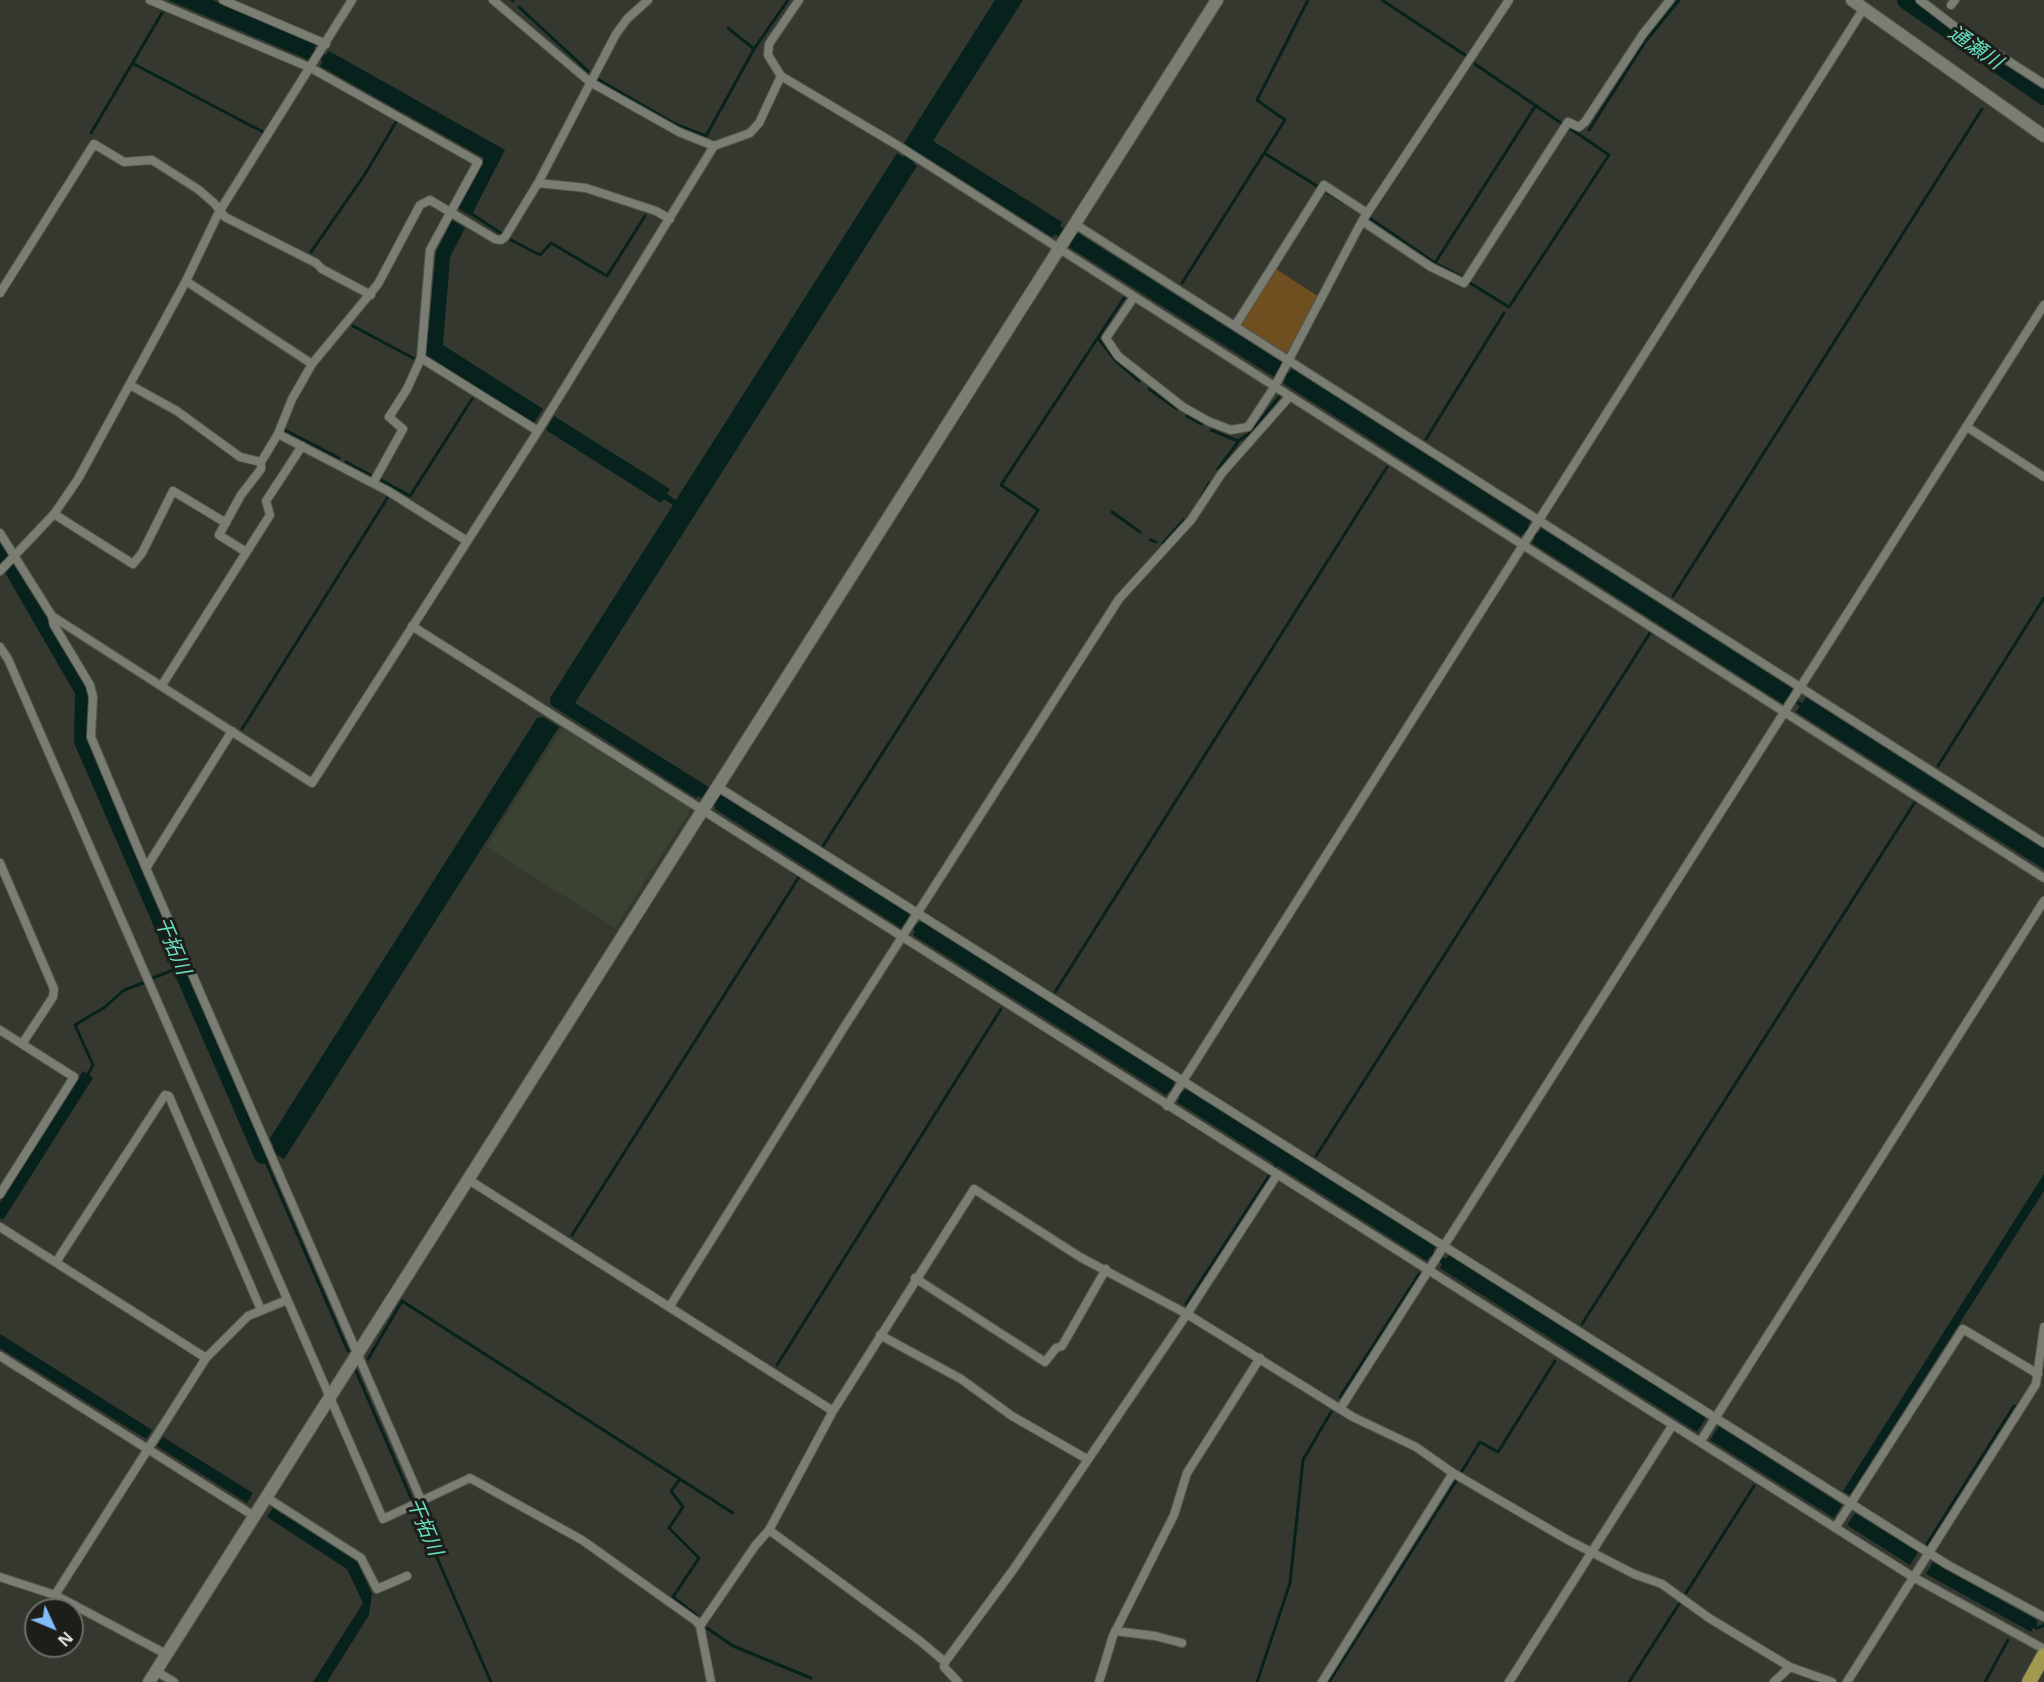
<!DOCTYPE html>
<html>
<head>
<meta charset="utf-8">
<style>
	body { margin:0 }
	#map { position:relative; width:2044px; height:1682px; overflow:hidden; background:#34382e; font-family:"Noto Sans",sans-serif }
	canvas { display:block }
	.north { position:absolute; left:24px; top:1598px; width:60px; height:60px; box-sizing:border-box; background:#1d1e1a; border:2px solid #6b6c67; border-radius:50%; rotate:134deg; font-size:16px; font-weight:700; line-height:24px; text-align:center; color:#dfe2db }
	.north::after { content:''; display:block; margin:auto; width:21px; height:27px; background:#82bcfa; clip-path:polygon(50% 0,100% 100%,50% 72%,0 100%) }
</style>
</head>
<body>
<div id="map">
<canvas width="2044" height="1682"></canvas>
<div class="north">N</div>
</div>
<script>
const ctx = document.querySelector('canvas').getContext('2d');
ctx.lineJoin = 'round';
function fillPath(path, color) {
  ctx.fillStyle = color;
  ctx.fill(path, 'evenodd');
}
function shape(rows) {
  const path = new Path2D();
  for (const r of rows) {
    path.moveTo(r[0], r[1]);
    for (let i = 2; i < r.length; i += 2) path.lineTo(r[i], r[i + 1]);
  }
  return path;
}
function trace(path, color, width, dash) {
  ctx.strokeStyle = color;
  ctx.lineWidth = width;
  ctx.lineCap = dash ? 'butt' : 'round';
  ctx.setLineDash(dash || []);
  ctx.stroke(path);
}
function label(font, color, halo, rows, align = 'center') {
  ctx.font = font + ' "Noto Sans","Noto Sans JP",sans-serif';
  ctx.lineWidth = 6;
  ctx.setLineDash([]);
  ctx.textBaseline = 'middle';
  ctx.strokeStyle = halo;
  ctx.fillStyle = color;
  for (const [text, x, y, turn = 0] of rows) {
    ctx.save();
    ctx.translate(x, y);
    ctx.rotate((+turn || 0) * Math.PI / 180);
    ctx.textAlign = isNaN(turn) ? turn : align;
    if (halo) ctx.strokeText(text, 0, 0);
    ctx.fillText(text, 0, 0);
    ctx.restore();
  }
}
const built = shape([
	[563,726,692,807,615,928,486,847]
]);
const green = shape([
	[1276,269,1318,296,1288,351,1284,354,1240,325]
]);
const water = shape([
	[168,0,212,0,316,44,314,49,326,55,329,51,505,150,471,216,458,208,484,158,320,66,323,61,312,55,309,60],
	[995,0,1023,0,933,141,1062,222,1060,226,1075,236,1078,233,1282,362,1280,367,1289,373,1292,368,1531,521,1528,526,1538,533,1542,528,1793,689,1789,695,1802,703,1806,697,2044,848,2044,869,1796,712,1800,706,1787,698,1783,704,1532,543,1535,538,1525,531,1521,536,1283,383,1286,379,1277,373,1274,377,1069,247,1071,244,1055,234,1052,237,919,153,913,163,917,166,575,703,910,914,908,918,917,924,922,921,1175,1081,1173,1085,1183,1092,1186,1088,1436,1246,1433,1251,1446,1259,1449,1255,1706,1418,1697,1432,1440,1268,1442,1264,1430,1256,1427,1261,1177,1102,1180,1098,1169,1091,1166,1095,913,935,915,931,913,930,904,924,901,928,715,809,716,807,698,796,696,798,551,705,550,698,673,505,664,499,661,503,546,430,554,416,670,489,667,494,676,500,897,153,903,157,909,147,904,143],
	[452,220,465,228,450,257,443,345,543,409,534,423,426,355,436,252],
	[543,717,559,727,284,1159,276,1154,270,1138,537,718],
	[83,1071,93,1078,3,1220,0,1218,0,1203],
	[2044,1174,2044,1191,1850,1495,1843,1491],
	[0,1334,152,1430,146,1439,0,1348],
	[1719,1426,1842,1505,1834,1518,1710,1440],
	[163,1437,253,1493,247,1503,157,1446],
	[273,1508,357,1561,372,1594,369,1615,327,1682,313,1682,363,1603,347,1569,267,1517],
	[1855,1513,1918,1552,1910,1565,1847,1525],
	[1933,1562,2037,1620,2037,1630,2033,1628,2031,1632,1926,1574]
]);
const stream = shape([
	[512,0,513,1],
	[1382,0,1465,55],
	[519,7,588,71],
	[728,28,754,49],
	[132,63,263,132],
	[1475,64,1561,123],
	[599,80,675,124,706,136,754,49,788,0],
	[1589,130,1645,42,1679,0],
	[91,133,162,13],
	[1264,153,1317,186],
	[1326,192,1343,202],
	[472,214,502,234],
	[1371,219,1435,263,1462,277],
	[511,240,540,255,551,243,607,276,645,216],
	[311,252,365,174,396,122],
	[1435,263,1536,105],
	[1182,283,1285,120,1257,100,1308,0],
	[1470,283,1509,307,1609,155,1571,129],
	[353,326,413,358],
	[1098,338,1115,360,1139,381],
	[1149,389,1177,409],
	[1187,416,1201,424],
	[285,430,339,458],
	[1211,430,1238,441,1250,433,1279,397],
	[1426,439,1504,313],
	[346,462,372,476],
	[1218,469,1238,442],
	[381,480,410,496,472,399],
	[1201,498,1209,483],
	[1112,512,1140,532],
	[1150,540,1156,542],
	[1163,543,1184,520],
	[1673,596,1982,109],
	[242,729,388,497],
	[1938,766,2044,598],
	[823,846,1038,510,1001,485,1124,298],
	[153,978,181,967],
	[1055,992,1387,467],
	[87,1076,93,1065,75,1025,105,1007,124,990,143,983],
	[263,1155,348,1351],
	[1316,1156,1650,633],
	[572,1235,799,877],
	[1186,1304,1276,1165],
	[1582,1324,1915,802],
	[368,1359,402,1301,733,1513],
	[777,1365,1001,1009],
	[356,1371,491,1682],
	[1340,1397,1419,1274],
	[1462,1471,1480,1442,1498,1452,1555,1361],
	[680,1479,671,1491,683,1507,669,1528,699,1558,673,1597,697,1616],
	[1927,1544,2014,1406],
	[1686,1593,1754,1486],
	[707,1628,733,1646,811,1678],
	[2038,1628,2044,1625],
	[1257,1682,1290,1583,1303,1460,1331,1412],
	[1329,1682,1456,1481],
	[1629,1682,1679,1604],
	[1985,1682,2008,1640]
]);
const river = shape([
	[1906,0,2044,96],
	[0,546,84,691,83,741,263,1155]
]);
const street = shape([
	[150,0,311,68,478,162,430,250,421,358,538,431],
	[223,0,326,44],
	[493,0,590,82,679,132,714,146,750,133,759,123,781,76],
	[799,0,769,44,768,55,781,76,897,145,2044,878],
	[1920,0,1954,26,2044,84],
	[1951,5,1955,0],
	[538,183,586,188,656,211,670,219],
	[1362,221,1431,267,1464,283,1568,122,1579,127,1585,122,1643,34,1670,0],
	[1075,224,2044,843],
	[186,281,312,364],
	[0,293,94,144,124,162,152,160,199,190,214,203,225,217,316,263,322,269,371,295],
	[1134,297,1106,338,1118,356,1183,407,1210,422,1231,430,1248,427,1275,386,1362,221,1509,0],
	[1235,326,1324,185,1367,213],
	[130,385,177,411,240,457,261,462,278,434,292,399,312,364,378,284,420,205,430,200,495,239,501,240,505,237,538,183,616,34,627,19,648,0],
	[1967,427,2044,477],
	[278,434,388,491,467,541],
	[373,483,403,429,389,417,407,389,421,358],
	[54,514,133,564,142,553,173,491,226,523],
	[0,533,52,616,312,783,538,431,714,146],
	[246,552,219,535,241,495,261,469,261,462],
	[0,571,54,514,78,479,186,281,219,212,352,0],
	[52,616,54,625,90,685,93,697,91,737,146,868],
	[412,626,1913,1577,2044,1649],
	[0,647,8,659,383,1519,470,1478,582,1540,696,1621,700,1626,711,1682],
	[162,685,270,515,266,501,302,446],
	[232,731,146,868,421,1500],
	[718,787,1948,1565,2044,1617],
	[0,863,54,989,53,997,22,1044,74,1077,0,1194],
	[0,1030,22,1044],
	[1167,1106,1864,8],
	[469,1180,833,1411],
	[0,1227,206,1358],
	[56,1262,165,1095,169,1096,261,1310],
	[915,1278,1045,1362,1056,1348,1062,1346,1106,1269],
	[670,1306,843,1029,1119,599,1191,520,1222,473,1290,396],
	[880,1335,961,1379,1012,1416,1087,1459],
	[0,1356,254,1516],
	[1340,1409,2044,305],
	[1700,1442,2044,901],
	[266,1497,361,1558,377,1589,407,1576],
	[1835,1528,1963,1329,2038,1374],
	[769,1530,920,1641,945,1662,944,1667,958,1682],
	[0,1577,55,1595,166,1654],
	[55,1595,206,1358,248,1316,287,1300],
	[700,1626,755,1546,769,1530,833,1411,974,1189,1080,1257,1187,1314,1353,1417,1416,1447,1453,1473,1566,1539,1634,1574,1662,1584,1709,1618,1790,1667,1832,1682],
	[1115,1631,1155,1636,1182,1643],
	[945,1662,1013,1570,1187,1314,1277,1175],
	[156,1671,174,1682],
	[1099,1682,1113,1636,1174,1515,1187,1473,1260,1358],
	[1322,1682,1453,1473],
	[1509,1682,1672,1426],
	[1774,1682,1790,1667],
	[1847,1682,2036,1384,2044,1327]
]);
const secondary = shape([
	[1852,0,2044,136],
	[149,1682,1217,0]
]);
const primary = shape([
	[2029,1682,2044,1655]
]);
const waterNames = [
	["通瀬川",1975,48,35],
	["干拓川",172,946,67],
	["干拓川",424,1527,67]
];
fillPath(built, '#3c4232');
fillPath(green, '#6f4e1f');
fillPath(water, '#07221c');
trace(stream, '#07221c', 3);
trace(river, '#07221c', 18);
trace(street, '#53564d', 10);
trace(secondary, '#53564d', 14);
trace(primary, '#53564d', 16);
trace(street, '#797d72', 8);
trace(secondary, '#797d72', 12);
trace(primary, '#a39850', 14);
label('italic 20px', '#65e0c1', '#1d1e1a', waterNames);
</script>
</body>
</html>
